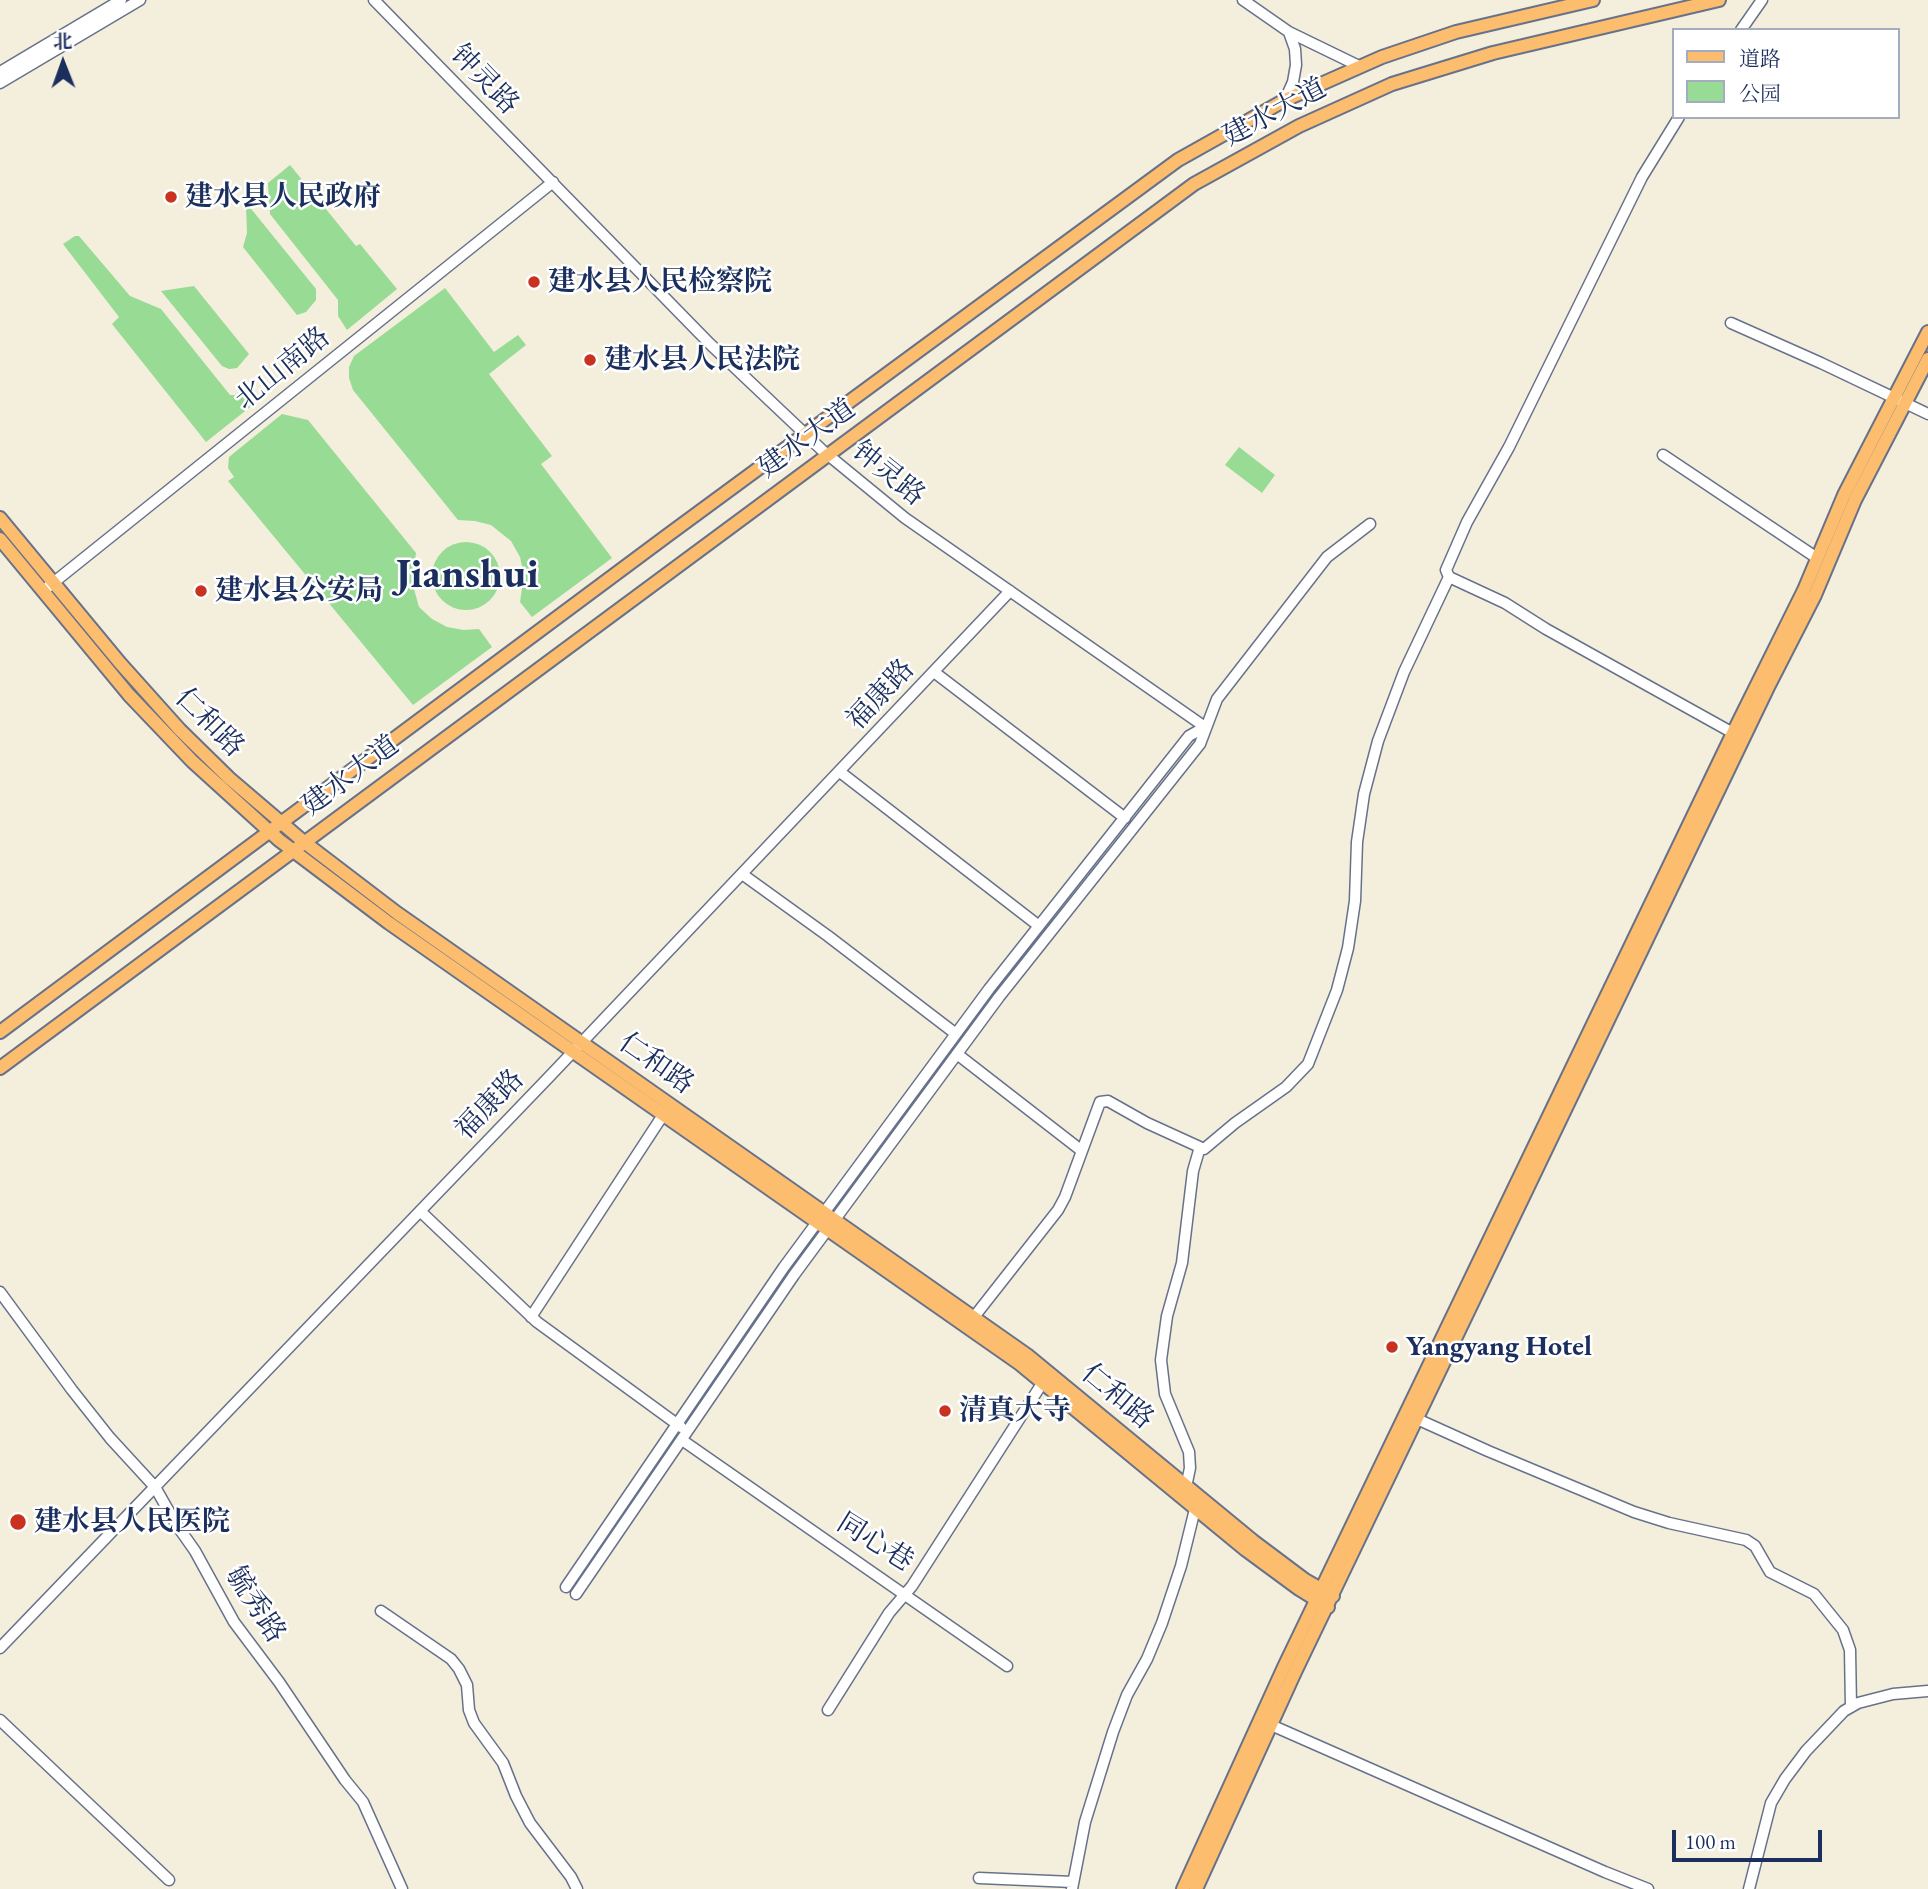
<!DOCTYPE html>
<html>
<head>
<meta charset="utf-8">
<style>
	body { margin:0 }
	#map { position:relative; width:1928px; height:1889px; overflow:hidden; background:#f4eedc; font-family:"EB Garamond","Noto Serif SC",serif }
	canvas { display:block }
	.legend { position:absolute; left:1672px; top:28px; width:228px; height:91px; box-sizing:border-box; background:#fff; border:2px solid #a4acbf; margin:0; padding:9px 12px; list-style:none; font-size:21px; color:#1b2f5e }
	.legend li { display:flex; align-items:center; gap:14px; height:35px }
	.legend b { width:35px; border:2px solid #a4acbf }
	.north { position:absolute; left:28px; top:28px; width:70px; height:70px; -webkit-text-stroke:5px #fff; paint-order:stroke; rotate:359deg; font-size:19px; font-weight:700; line-height:28px; text-align:center; color:#1b2f5e }
	.north::after { content:''; display:block; margin:auto; width:24px; height:32px; background:#1b2f5e; clip-path:polygon(50% 0,100% 100%,50% 72%,0 100%) }
	.scale { position:absolute; left:1672px; top:1830px; width:150px; height:32px; box-sizing:border-box; border:4px solid #1b2f5e; border-top:0; padding-left:9px; font-size:21px; line-height:24px; white-space:nowrap; color:#1b2f5e; -webkit-text-stroke:5px #fff; paint-order:stroke }
</style>
</head>
<body>
<div id="map">
<canvas width="1928" height="1889"></canvas>
<ul class="legend">
<li><b style="height:9px;background:#fcbd6e"></b>道路</li>
<li><b style="height:19px;background:#97db94"></b>公园</li>
</ul>
<div class="north">北</div>
<div class="scale">100 m</div>
</div>
<script>
const ctx = document.querySelector('canvas').getContext('2d');
ctx.lineJoin = 'round';
function fillPath(path, color) {
  ctx.fillStyle = color;
  ctx.fill(path, 'evenodd');
}
function shape(rows) {
  const path = new Path2D();
  for (const r of rows) {
    if (r.length === 3) {
      path.moveTo(r[0] + r[2], r[1]);
      path.arc(r[0], r[1], r[2], 0, 2 * Math.PI);
      continue;
    }
    path.moveTo(r[0], r[1]);
    for (let i = 2; i < r.length; i += 2) path.lineTo(r[i], r[i + 1]);
  }
  return path;
}
function trace(path, color, width, dash) {
  ctx.strokeStyle = color;
  ctx.lineWidth = width;
  ctx.lineCap = dash ? 'butt' : 'round';
  ctx.setLineDash(dash || []);
  ctx.stroke(path);
}
function label(font, color, halo, rows, align = 'center') {
  ctx.font = font + ' "EB Garamond","Noto Serif SC",serif';
  ctx.lineWidth = 5;
  ctx.setLineDash([]);
  ctx.textBaseline = 'middle';
  ctx.strokeStyle = halo;
  ctx.fillStyle = color;
  for (const [text, x, y, turn = 0] of rows) {
    ctx.save();
    ctx.translate(x, y);
    ctx.rotate((+turn || 0) * Math.PI / 180);
    ctx.textAlign = isNaN(turn) ? turn : align;
    if (halo) ctx.strokeText(text, 0, 0);
    ctx.fillText(text, 0, 0);
    ctx.restore();
  }
}
const green = shape([
	[290,165,356,246,360,244,397,289,347,330,338,316,338,300,270,214,268,183],
	[248,205,316,289,316,300,306,312,297,315,243,247,247,233,246,206],
	[75,236,79,236,130,296,161,309,230,395,235,395,247,386,259,400,206,442,112,324,119,317,63,244],
	[194,286,249,354,237,368,229,369,222,366,161,291],
	[445,288,494,352,518,335,526,345,489,374,552,456,541,464,612,558,532,617,520,602,524,575,520,557,511,541,491,525,475,521,458,520,353,390,349,378,349,367,354,356],
	[282,414,308,420,416,553,412,582,419,607,432,619,447,627,464,630,479,629,492,647,413,705,228,481,234,477,228,468,229,457],
	[1239,447,1275,475,1262,493,1225,465],
	[466,576,34]
]);
const minor = shape([
	[374,0,710,344,822,450,905,518,1205,727],
	[1243,0,1289,32,1359,66],
	[1741,30,1762,0],
	[0,72,121,0],
	[0,83,140,0],
	[1285,100,1293,82,1296,65,1295,49,1289,32],
	[1731,323,1821,363,1928,414],
	[1663,455,1817,558],
	[1449,577,1505,603,1546,629,1733,733],
	[43,591,553,182],
	[934,672,1125,818],
	[840,772,1039,926],
	[742,874,828,936,956,1034],
	[957,1054,1082,1151],
	[420,1211,537,1322,681,1427],
	[0,1292,72,1390,110,1438,155,1487,176,1524,195,1551,234,1622,279,1682,345,1780,363,1802,402,1889],
	[531,1317,663,1115],
	[974,1317,1058,1210,1065,1197,1100,1102,1108,1101,1147,1123,1204,1149,1235,1123,1286,1087,1308,1064,1337,990,1348,948,1355,901,1357,842,1364,794,1378,741,1404,672,1449,577,1446,570,1467,522,1509,447,1642,177,1679,117],
	[1417,1419,1488,1451,1634,1512,1669,1523,1746,1540,1755,1546,1770,1572,1814,1594,1843,1630,1850,1650,1851,1707],
	[682,1440,1007,1666],
	[1186,1487,1190,1468,1189,1452,1165,1394,1161,1360,1167,1316,1182,1263,1193,1171,1200,1147],
	[566,1587,784,1267,989,989,1189,736,1205,727],
	[576,1594,794,1275,999,997,1200,744,1217,699,1327,557,1370,524],
	[381,1611,451,1659,459,1669,467,1685,469,1710,474,1723,503,1763,516,1796,530,1823,571,1877,577,1889],
	[0,1648,549,1077,1010,591],
	[828,1710,889,1613,912,1586,1043,1382],
	[0,1720,169,1880],
	[1271,1725,1605,1872,1648,1889],
	[979,1878,1073,1882],
	[1072,1889,1085,1822,1113,1732,1127,1695,1147,1659,1162,1623,1181,1566,1195,1509],
	[1749,1889,1771,1803,1785,1779,1806,1751,1844,1711,1858,1703,1893,1694,1928,1691]
]);
const major = shape([
	[0,518,120,663,180,730,229,778,304,842,397,913,1027,1355,1253,1541,1305,1580,1333,1596],
	[0,539,129,695,192,761,279,840,389,923,1020,1364,1246,1550,1299,1589,1328,1607],
	[0,1032,668,535,1178,160,1285,100,1382,57,1456,32,1593,0],
	[0,1068,1194,184,1299,126,1392,84,1493,53,1719,0],
	[1183,1889,1284,1667,1733,733,1804,590,1844,495,1928,332],
	[1196,1889,1295,1672,1769,685,1815,595,1855,500,1928,359]
]);
const markers = [
	[171,197,7,"#c8321e"],
	[534,282,7,"#c8321e"],
	[590,360,7,"#c8321e"],
	[201,591,7,"#c8321e"],
	[1392,1347,7,"#c8321e"],
	[945,1411,7,"#c8321e"],
	[18,1522,9,"#c8321e"]
];
const streetNames = [
	["钟灵路",484,80,46],
	["建水大道",1275,113,-28],
	["北山南路",283,369,-39],
	["建水大道",807,439,-36],
	["钟灵路",888,474,39],
	["福康路",881,695,-47],
	["仁和路",209,723,45],
	["建水大道",351,776,-37],
	["仁和路",656,1064,35],
	["福康路",490,1105,-46],
	["仁和路",1117,1397,40],
	["同心巷",875,1543,32],
	["毓秀路",255,1605,57]
];
const poiNames = [
	["建水县人民政府",185,197],
	["建水县人民检察院",548,282],
	["建水县人民法院",604,360],
	["建水县公安局",215,591],
	["Yangyang Hotel",1406,1347],
	["清真大寺",959,1411],
	["建水县人民医院",34,1522]
];
const townNames = [
	["Jianshui",467,576]
];
fillPath(green, '#97db94');
trace(minor, '#67728a', 13);
trace(major, '#67728a', 16);
trace(minor, '#fff', 10);
trace(major, '#fcbd6e', 12);
for (const [x, y, r, color] of markers) {
  const dot = new Path2D();
  dot.arc(x, y, r, 0, 2 * Math.PI);
  ctx.fillStyle = color;
  ctx.fill(dot);
  trace(dot, '#fff', 2.5);
}
label('28px', '#1b2f5e', '#fff', streetNames);
label('bold 28px', '#1b2f5e', '#fff', poiNames, 'left');
label('bold 42px', '#1b2f5e', '#fff', townNames);
</script>
</body>
</html>
